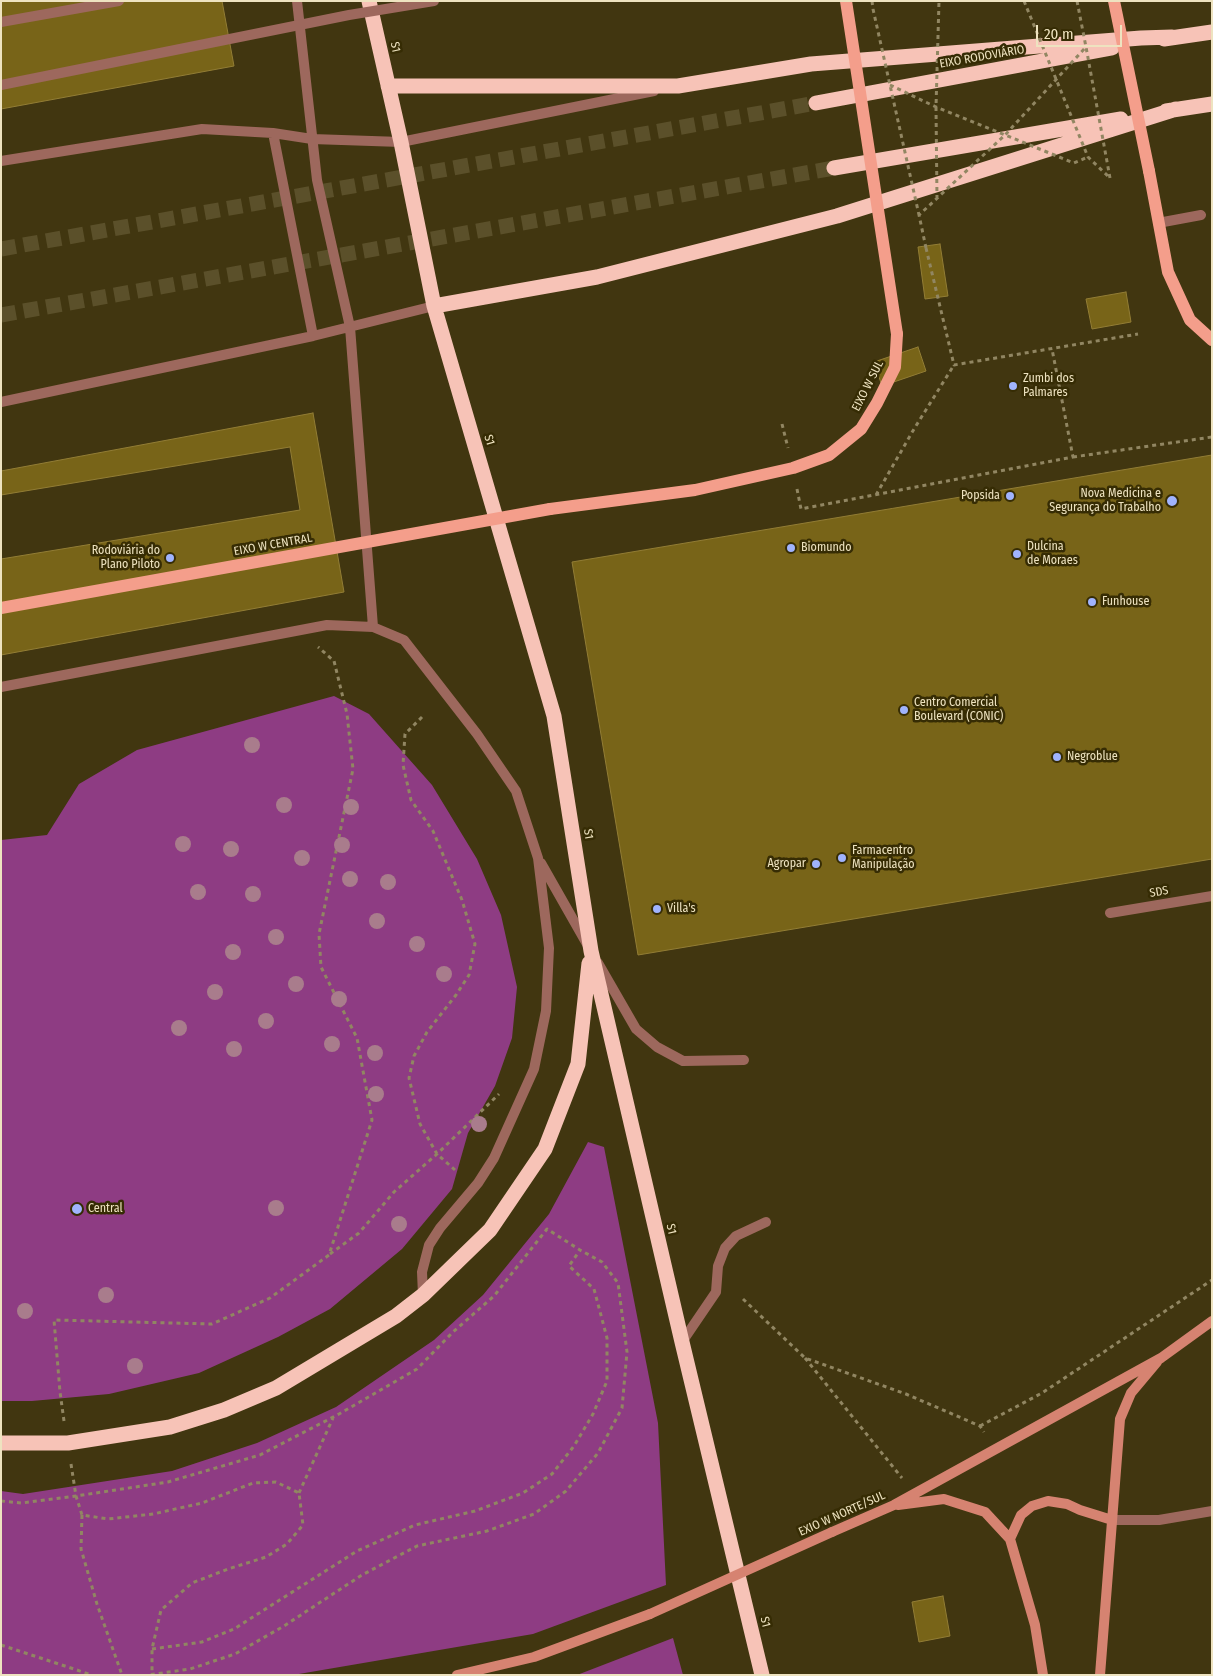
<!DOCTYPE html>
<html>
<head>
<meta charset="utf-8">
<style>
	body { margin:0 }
	#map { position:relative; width:1213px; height:1676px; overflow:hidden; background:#413610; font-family:"Fira Sans Condensed",sans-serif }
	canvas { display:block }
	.frame { position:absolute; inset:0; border:2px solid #eee3c0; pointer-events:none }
	.scale { position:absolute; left:1036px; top:25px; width:86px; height:22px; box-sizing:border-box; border:2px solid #eee3c0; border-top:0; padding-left:6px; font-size:15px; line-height:18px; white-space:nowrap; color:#eee3c0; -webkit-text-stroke:4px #362c04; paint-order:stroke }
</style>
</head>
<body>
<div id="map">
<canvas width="1213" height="1676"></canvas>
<div class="frame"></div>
<div class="scale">20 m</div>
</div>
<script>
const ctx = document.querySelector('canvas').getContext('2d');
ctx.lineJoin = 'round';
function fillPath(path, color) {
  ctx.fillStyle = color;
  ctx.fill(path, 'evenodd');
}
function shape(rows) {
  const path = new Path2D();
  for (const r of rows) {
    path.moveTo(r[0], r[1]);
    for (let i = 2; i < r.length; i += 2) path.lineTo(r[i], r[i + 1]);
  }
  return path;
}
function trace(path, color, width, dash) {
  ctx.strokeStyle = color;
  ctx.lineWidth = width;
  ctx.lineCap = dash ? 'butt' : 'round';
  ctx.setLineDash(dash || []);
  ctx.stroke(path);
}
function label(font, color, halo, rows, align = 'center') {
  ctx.font = font + ' "Fira Sans Condensed",sans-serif';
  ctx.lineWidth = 5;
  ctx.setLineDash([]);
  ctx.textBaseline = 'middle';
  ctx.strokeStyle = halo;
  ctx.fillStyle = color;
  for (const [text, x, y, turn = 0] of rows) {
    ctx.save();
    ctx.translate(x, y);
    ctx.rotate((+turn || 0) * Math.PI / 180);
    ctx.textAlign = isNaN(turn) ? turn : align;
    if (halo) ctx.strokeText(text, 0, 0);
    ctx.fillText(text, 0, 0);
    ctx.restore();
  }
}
const green = shape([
	[334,696,369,714,432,785,477,859,501,915,517,987,512,1038,495,1086,468,1133,452,1189,402,1249,330,1309,278,1337,199,1373,109,1394,32,1401,1,1401,1,840,47,835,79,784,137,750],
	[588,1142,604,1147,658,1423,666,1585,533,1634,293,1675,1,1675,1,1491,23,1494,172,1471,257,1443,336,1407,434,1340,483,1295,549,1214],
	[673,1638,683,1675,577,1675]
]);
const building = shape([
	[1,1,222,1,234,66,1,109,1,1],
	[940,244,948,296,925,299,918,247,940,244],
	[1126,292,1131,322,1092,329,1086,299,1126,292],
	[918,347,926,371,882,386,874,362,918,347],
	[313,413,344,592,1,655,1,471,313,413],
	[290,447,300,510,1,559,1,495,290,447],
	[1212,455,1212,859,638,955,572,562,1212,455],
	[943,1596,950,1636,919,1642,912,1602,943,1596]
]);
const highwayTunnel = shape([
	[1,249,816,103],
	[1,315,834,168]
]);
const path = shape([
	[872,1,873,9],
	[926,248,954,365,1138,334],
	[782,424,788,448],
	[1073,457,1212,437],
	[797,489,801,509,1073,457,1052,349],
	[876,495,914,429,954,365],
	[422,717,405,734,403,765,411,800,433,831,462,900,475,944,469,975,456,995,427,1032,414,1056,409,1078,420,1124,437,1154,455,1170],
	[330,1254,359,1233,394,1192,437,1154,499,1094],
	[743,1299,805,1358,906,1394,980,1426,984,1432],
	[805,1358,902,1478],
	[64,1421,60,1392,54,1320,212,1324,270,1298,329,1255,372,1120,357,1038,321,967,319,934,353,769,347,714,334,661,318,647],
	[980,1426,1042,1393,1212,1280],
	[71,1464,76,1496,82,1515,108,1519,153,1514,202,1503,253,1483,276,1482,299,1493,303,1525,287,1544,266,1557,228,1569,192,1583,161,1610,152,1649,152,1675],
	[299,1493,333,1418],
	[1,1501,22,1503,76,1496,168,1482,260,1455,339,1414,417,1369,453,1332,494,1296,547,1229,580,1250,602,1262,618,1283,627,1352,622,1408,598,1453,566,1491,534,1514,487,1531,417,1546,362,1575,284,1626,235,1654,190,1669,148,1675],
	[82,1515,81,1549,97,1604,122,1675],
	[1,1645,92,1675],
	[152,1649,202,1642,234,1629,357,1551,415,1525,475,1511,523,1493,552,1474,574,1446,593,1414,607,1381,607,1338,594,1289,569,1266,580,1250]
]);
const lane = shape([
	[297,1,317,180,350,327,373,627],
	[1,22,119,1],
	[273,133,313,336],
	[1,161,202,129,273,133,312,139,401,142,654,91],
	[1158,223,1201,215],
	[1,402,313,336,434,306],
	[1,687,327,625,373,627,404,640,477,734,516,791,538,858,549,948,546,1011,534,1069,494,1158,478,1183,440,1228,429,1245,422,1272,423,1295],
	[541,863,587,944],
	[1110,913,1212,896],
	[598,963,636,1029,657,1047,683,1061,744,1060],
	[682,1342,716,1292,718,1266,725,1248,736,1236,766,1222],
	[1112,1520,1159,1520,1212,1511]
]);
const secondary = shape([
	[898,1505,944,1499,985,1512,1010,1539,1035,1625,1043,1675],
	[832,1532,894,1505,1161,1358,1212,1321],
	[1010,1539,1021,1515,1032,1506,1048,1501,1067,1504,1080,1510,1112,1520],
	[457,1675,534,1657,650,1614],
	[1100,1675,1120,1419,1131,1393,1157,1362]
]);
const primary = shape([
	[1149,171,1168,272,1190,320,1212,340],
	[550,509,695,490,793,468,829,455,861,429,877,403,895,367,897,334]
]);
const highway = shape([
	[369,1,401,142,434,306,554,716,591,951,682,1342,762,1675],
	[1164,39,1212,32],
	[388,86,678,86,811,64,1141,38,1172,37],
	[816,103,1112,48],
	[1166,111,1212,104],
	[834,168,1121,119],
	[434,306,597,277,837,216,1176,109],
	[1,1443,68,1443,170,1427,224,1410,276,1388,396,1316,423,1295,490,1230,545,1149,578,1064,589,963]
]);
const pathBridge = shape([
	[1024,1,1088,157,1110,178],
	[1077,1,1086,47],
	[873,9,919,215],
	[890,85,936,107,1074,163,1088,157],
	[937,199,936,107,939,1],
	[926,248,919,215,1005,135,1086,47,1110,178]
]);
const laneBridge = shape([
	[1,85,349,15,434,1]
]);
const secondaryBridge = shape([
	[650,1614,832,1532]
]);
const primaryBridge = shape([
	[846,1,897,334],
	[1114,1,1149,171],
	[1,608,550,509]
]);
const trees = [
	[252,745],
	[284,805],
	[351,807],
	[183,844],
	[342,845],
	[231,849],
	[302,858],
	[350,879],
	[388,882],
	[198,892],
	[253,894],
	[377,921],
	[276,937],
	[417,944],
	[233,952],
	[444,974],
	[296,984],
	[215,992],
	[339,999],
	[266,1021],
	[179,1028],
	[332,1044],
	[234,1049],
	[375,1053],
	[376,1094],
	[479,1124],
	[276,1208],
	[399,1224],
	[106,1295],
	[25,1311],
	[135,1366]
];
const markers = [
	[1013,386,5,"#a0b3fd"],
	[1010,496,5,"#a0b3fd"],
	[1172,501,6,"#a0b3fd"],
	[791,548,5,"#a0b3fd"],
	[1017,554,5,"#a0b3fd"],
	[170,558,5,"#a0b3fd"],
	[1092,602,5,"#a0b3fd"],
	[904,710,5,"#a0b3fd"],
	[1057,757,5,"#a0b3fd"],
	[842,858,5,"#a0b3fd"],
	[816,864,5,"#a0b3fd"],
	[657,909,5,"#a0b3fd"],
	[77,1209,6,"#a0b3fd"]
];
const streetNames = [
	["S1",395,47,78],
	["EIXO RODOVIÁRIO",982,57,-10],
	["EIXO W SUL",868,386,-63],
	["S1",489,440,74],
	["EIXO W CENTRAL",273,545,-10],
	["S1",588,834,81],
	["SDS",1159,892,-10],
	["S1",671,1229,77],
	["EXIO W NORTE/SUL",842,1514,-24],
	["S1",765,1622,76]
];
const poiNames = [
	["Zumbi dos",1023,379],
	["Palmares",1023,393],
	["Nova Medicina e",1161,494,"right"],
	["Segurança do Trabalho",1161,508,"right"],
	["Popsida",1000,496,"right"],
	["Dulcina",1027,547],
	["de Moraes",1027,561],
	["Biomundo",801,548],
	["Rodoviária do",160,551,"right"],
	["Plano Piloto",160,565,"right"],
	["Funhouse",1102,602],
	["Centro Comercial",914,703],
	["Boulevard (CONIC)",914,717],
	["Negroblue",1067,757],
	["Farmacentro",852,851],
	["Manipulação",852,865],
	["Agropar",806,864,"right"],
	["Villa's",667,909],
	["Central",88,1209]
];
fillPath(green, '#8e3c83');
fillPath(building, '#786418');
trace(building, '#927d35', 1);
trace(highwayTunnel, '#5b502a', 15, [15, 8]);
trace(path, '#918662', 3, [4, 4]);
trace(lane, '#9d685d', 10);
trace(secondary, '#d68371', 10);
trace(primary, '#f49e8b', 12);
trace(highway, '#f7c3b7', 15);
trace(pathBridge, '#918662', 3, [4, 4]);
trace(laneBridge, '#9d685d', 10);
trace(secondaryBridge, '#d68371', 10);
trace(primaryBridge, '#f49e8b', 12);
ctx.fillStyle = '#a97c8c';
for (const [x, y] of trees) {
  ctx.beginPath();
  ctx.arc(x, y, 8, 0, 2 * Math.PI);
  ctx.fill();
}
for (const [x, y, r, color] of markers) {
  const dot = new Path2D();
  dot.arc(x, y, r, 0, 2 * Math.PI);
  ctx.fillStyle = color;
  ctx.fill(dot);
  trace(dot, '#362c04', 2);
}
label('12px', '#eee3c0', '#362c04', streetNames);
label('12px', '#eee3c0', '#362c04', poiNames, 'left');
</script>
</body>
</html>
